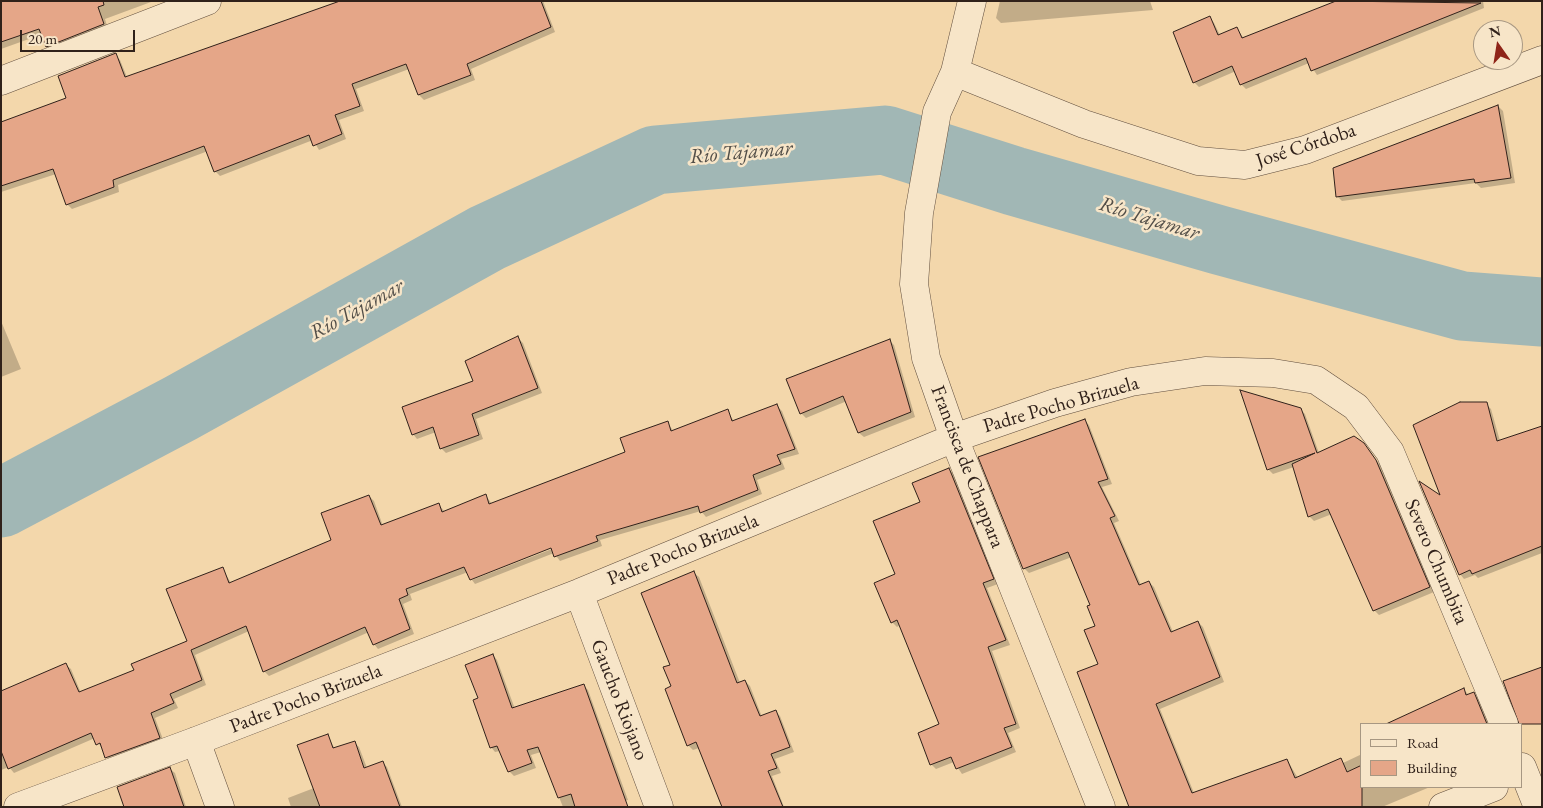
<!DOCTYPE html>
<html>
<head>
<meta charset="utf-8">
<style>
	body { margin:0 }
	#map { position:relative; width:1543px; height:808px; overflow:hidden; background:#f3d7ab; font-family:"EB Garamond",serif }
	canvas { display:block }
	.frame { position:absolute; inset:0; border:2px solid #30211a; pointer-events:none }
	.legend { position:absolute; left:1360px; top:723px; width:162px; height:65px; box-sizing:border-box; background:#f7e5c8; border:1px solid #a79782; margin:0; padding:6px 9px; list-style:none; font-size:15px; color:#30211a }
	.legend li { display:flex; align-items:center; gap:10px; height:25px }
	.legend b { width:25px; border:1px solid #a79782 }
	.north { position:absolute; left:1473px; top:20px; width:50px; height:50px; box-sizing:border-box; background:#f7e5c8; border:1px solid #a79782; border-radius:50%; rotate:347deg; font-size:14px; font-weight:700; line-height:20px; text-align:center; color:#30211a }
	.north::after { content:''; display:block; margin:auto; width:18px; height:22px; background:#8f2418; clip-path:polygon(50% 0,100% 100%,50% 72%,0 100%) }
	.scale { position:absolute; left:20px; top:30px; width:115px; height:22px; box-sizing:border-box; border:2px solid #30211a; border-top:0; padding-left:6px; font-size:15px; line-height:18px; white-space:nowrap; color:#30211a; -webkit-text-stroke:4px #f7e5c8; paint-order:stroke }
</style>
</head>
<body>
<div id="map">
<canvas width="1543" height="808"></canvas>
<div class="frame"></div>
<ul class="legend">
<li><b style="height:6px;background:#f7e5c8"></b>Road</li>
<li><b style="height:14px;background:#e5a688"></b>Building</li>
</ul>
<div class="north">N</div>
<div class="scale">20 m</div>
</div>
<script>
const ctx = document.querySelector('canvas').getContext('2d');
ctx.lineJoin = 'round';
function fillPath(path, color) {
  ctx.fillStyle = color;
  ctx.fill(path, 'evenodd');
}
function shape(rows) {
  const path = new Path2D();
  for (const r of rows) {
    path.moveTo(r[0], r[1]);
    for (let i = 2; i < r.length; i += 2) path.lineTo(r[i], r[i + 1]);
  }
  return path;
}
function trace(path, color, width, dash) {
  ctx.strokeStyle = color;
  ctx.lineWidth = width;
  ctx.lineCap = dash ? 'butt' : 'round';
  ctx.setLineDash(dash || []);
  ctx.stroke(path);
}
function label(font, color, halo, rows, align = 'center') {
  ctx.font = font + ' "EB Garamond",serif';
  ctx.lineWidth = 5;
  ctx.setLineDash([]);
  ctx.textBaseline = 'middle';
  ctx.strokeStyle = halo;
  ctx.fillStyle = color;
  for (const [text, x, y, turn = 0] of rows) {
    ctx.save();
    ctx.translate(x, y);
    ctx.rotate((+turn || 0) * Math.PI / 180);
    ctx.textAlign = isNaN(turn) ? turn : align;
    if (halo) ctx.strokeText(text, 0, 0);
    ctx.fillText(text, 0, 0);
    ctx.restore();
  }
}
const shadow = shape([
	[1,1,151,1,151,2,105,19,108,29,52,51,47,46,43,34,1,49],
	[344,1,543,1,555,32,471,69,475,80,424,100,419,95,409,69,356,89,364,111,339,120,346,139,319,150,313,140,220,176,216,172,208,151,118,185,119,192,72,209,67,204,56,174,1,192,1,123,68,99,115,55,120,60,127,77],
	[1000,1,1150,1,1153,10,1001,23,996,18],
	[1374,1,1483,1,1484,8,1317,75,1309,63,1246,89,1241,84,1236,71,1199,87,1194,82,1210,18,1214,23,1220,35,1237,28,1244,39,1353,10],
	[1498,106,1503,111,1515,183,1481,188,1476,183,1342,201,1337,196],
	[1,321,21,369,1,377],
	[518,338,523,343,542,393,476,419,483,439,446,453,441,448,436,432,417,439,413,434,474,382],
	[889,340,894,345,915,417,864,437,859,433,847,401,806,418,801,413],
	[1486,404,1491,409,1500,441,1542,432,1542,553,1478,578,1475,575,1464,579,1460,574,1443,498],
	[777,406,782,411,799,454,781,459,785,469,757,480,762,494,706,517,701,511,600,540,602,546,560,561,554,553,475,584,472,580,557,547,556,545,468,572,410,594,412,600,403,604,414,634,378,649,374,644,369,632,269,676,264,671,249,631,195,655,206,685,174,699,178,708,155,718,164,742,111,762,95,738,14,773,9,767,1,770,1,692,66,665,71,669,81,693,136,671,188,642,222,568,231,583,333,541,369,496,374,501,383,526,439,505,445,512,486,496,492,504,627,453,667,422,674,432,727,411,734,421],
	[1300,409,1305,414,1319,453,1368,449,1381,466,1434,592,1379,615,1374,610,1332,514,1314,521,1310,517,1294,467,1273,474,1268,469],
	[1084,420,1089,425,1112,484,1102,487,1119,521,1114,523,1141,585,1149,582,1154,587,1173,632,1198,622,1203,627,1224,682,1160,709,1194,793,1287,760,1298,778,1340,760,1343,763,1362,754,1362,787,1430,787,1382,807,1130,807,1100,665,1096,627,1091,606,1072,557,1029,573,1024,568],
	[949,470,954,474,998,584,987,588,1010,645,992,651,1020,728,1008,733,1016,752,962,774,954,762,936,769,931,764,941,725,900,625,897,627,892,622,897,575,922,503],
	[694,573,699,577,740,683,745,681,750,686,762,717,775,711,780,716,794,752,775,759,781,773,772,776,784,807,724,807,699,748,693,750,688,745,673,687,672,665],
	[493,655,497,660,515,709,583,685,588,690,628,800,616,804,617,807,563,807,541,752,531,755,536,768,514,776,509,771,500,751,495,752,491,747,480,699],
	[1464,690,1469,695,1473,693,1478,698,1489,724,1422,724,1416,711],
	[327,735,335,749,354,742,359,747,367,768,382,762,387,767,402,807,291,807,288,798,314,788],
	[170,769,175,773,186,807,126,807]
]);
const river = shape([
	[1,503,181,408,487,238,655,160,885,140,1014,181,1219,240,1462,306,1542,312]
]);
const building = shape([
	[1,1,103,1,104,5,98,7,104,24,46,47,39,29,1,42,1,1],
	[340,1,541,1,551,27,467,64,471,75,418,95,406,64,352,84,360,106,335,115,342,134,313,146,309,135,214,172,204,146,113,180,114,187,66,205,53,169,1,186,1,122,66,98,58,76,116,53,125,77,340,1],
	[1336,1,1481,3,1311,71,1306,58,1240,85,1232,66,1193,83,1173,32,1210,16,1218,35,1237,27,1242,38,1336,1],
	[1498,105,1511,178,1475,183,1474,179,1336,197,1333,168,1498,105],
	[518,336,538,388,472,414,479,435,440,449,433,427,412,435,402,407,473,381,465,361,518,336],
	[890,339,911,412,858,433,843,396,800,414,786,379,890,339],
	[1240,390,1301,408,1317,453,1354,436,1364,443,1376,460,1430,587,1373,611,1328,509,1308,517,1292,464,1315,453,1267,470,1240,390],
	[1460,402,1487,402,1497,441,1542,426,1542,546,1472,574,1470,570,1459,575,1419,481,1440,495,1413,425,1460,402],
	[777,404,795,449,777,455,781,464,753,475,758,490,700,513,698,506,596,536,598,541,554,557,551,548,470,580,464,567,406,589,408,595,399,599,410,629,373,645,365,627,263,672,246,626,191,650,202,680,170,694,174,703,151,713,160,738,105,758,100,743,96,745,91,733,8,769,1,751,1,691,66,663,79,692,134,670,131,664,187,641,166,589,223,567,229,583,331,540,321,513,369,495,381,525,439,503,442,512,486,494,489,504,625,452,620,438,668,421,671,431,728,409,732,421,777,404],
	[1085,419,1108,479,1098,482,1115,516,1110,518,1139,585,1149,581,1171,632,1198,621,1220,677,1156,704,1192,793,1287,759,1295,778,1341,758,1347,772,1362,765,1362,807,1129,807,1077,672,1098,664,1084,630,1095,626,1087,606,1090,605,1068,552,1023,569,978,457,1085,419],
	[949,468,994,579,983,583,1006,640,988,647,1016,724,1004,728,1012,747,956,769,951,757,930,765,918,733,939,724,897,620,891,623,874,583,895,574,873,521,920,502,912,483,949,468],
	[694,571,737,683,745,680,760,716,776,710,790,747,771,754,777,768,768,771,783,807,722,807,696,742,687,746,665,689,671,686,663,667,670,665,641,593,694,571],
	[493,654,512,708,584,684,628,807,575,807,571,794,558,798,538,747,527,750,532,763,508,772,497,746,490,748,473,700,478,698,465,665,493,654],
	[1542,667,1542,724,1519,724,1503,681,1542,667],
	[1464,688,1466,695,1474,692,1487,724,1386,724,1464,688],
	[328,734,333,748,355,741,364,768,383,761,400,807,320,807,297,745,328,734],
	[170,767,184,807,124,807,117,787,170,767]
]);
const street = shape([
	[972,1,955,72,937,112,919,213,914,284,926,358,954,438,1101,807],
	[955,72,1084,124,1198,161,1245,165,1305,150,1542,60],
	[1,81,207,1],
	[579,593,659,807],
	[196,741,220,807],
	[1522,767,1538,807],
	[18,807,196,741,579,593,954,438,1055,403,1131,382,1205,371,1273,373,1316,380,1356,407,1390,452,1504,724],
	[1443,807,1494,787]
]);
const streetNames = [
	["José Córdoba",1306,146,-18],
	["Padre Pocho Brizuela",1061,405,-16],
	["Francisca de Chappara",967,467,69],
	["Padre Pocho Brizuela",683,550,-22],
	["Severo Chumbita",1436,562,67],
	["Padre Pocho Brizuela",306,699,-21],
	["Gaucho Riojano",619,700,69]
];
const waterNames = [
	["Río Tajamar",741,153,-5],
	["Río Tajamar",1149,219,17],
	["Río Tajamar",357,310,-29]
];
fillPath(shadow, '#0003');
trace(river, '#a1b7b5', 69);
fillPath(building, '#e5a688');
trace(building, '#30211a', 1);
trace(street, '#614e3e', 29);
trace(street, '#f7e5c8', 28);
label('20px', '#30211a', '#f7e5c8', streetNames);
label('italic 21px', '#524e48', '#f7e5c8', waterNames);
</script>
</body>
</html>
